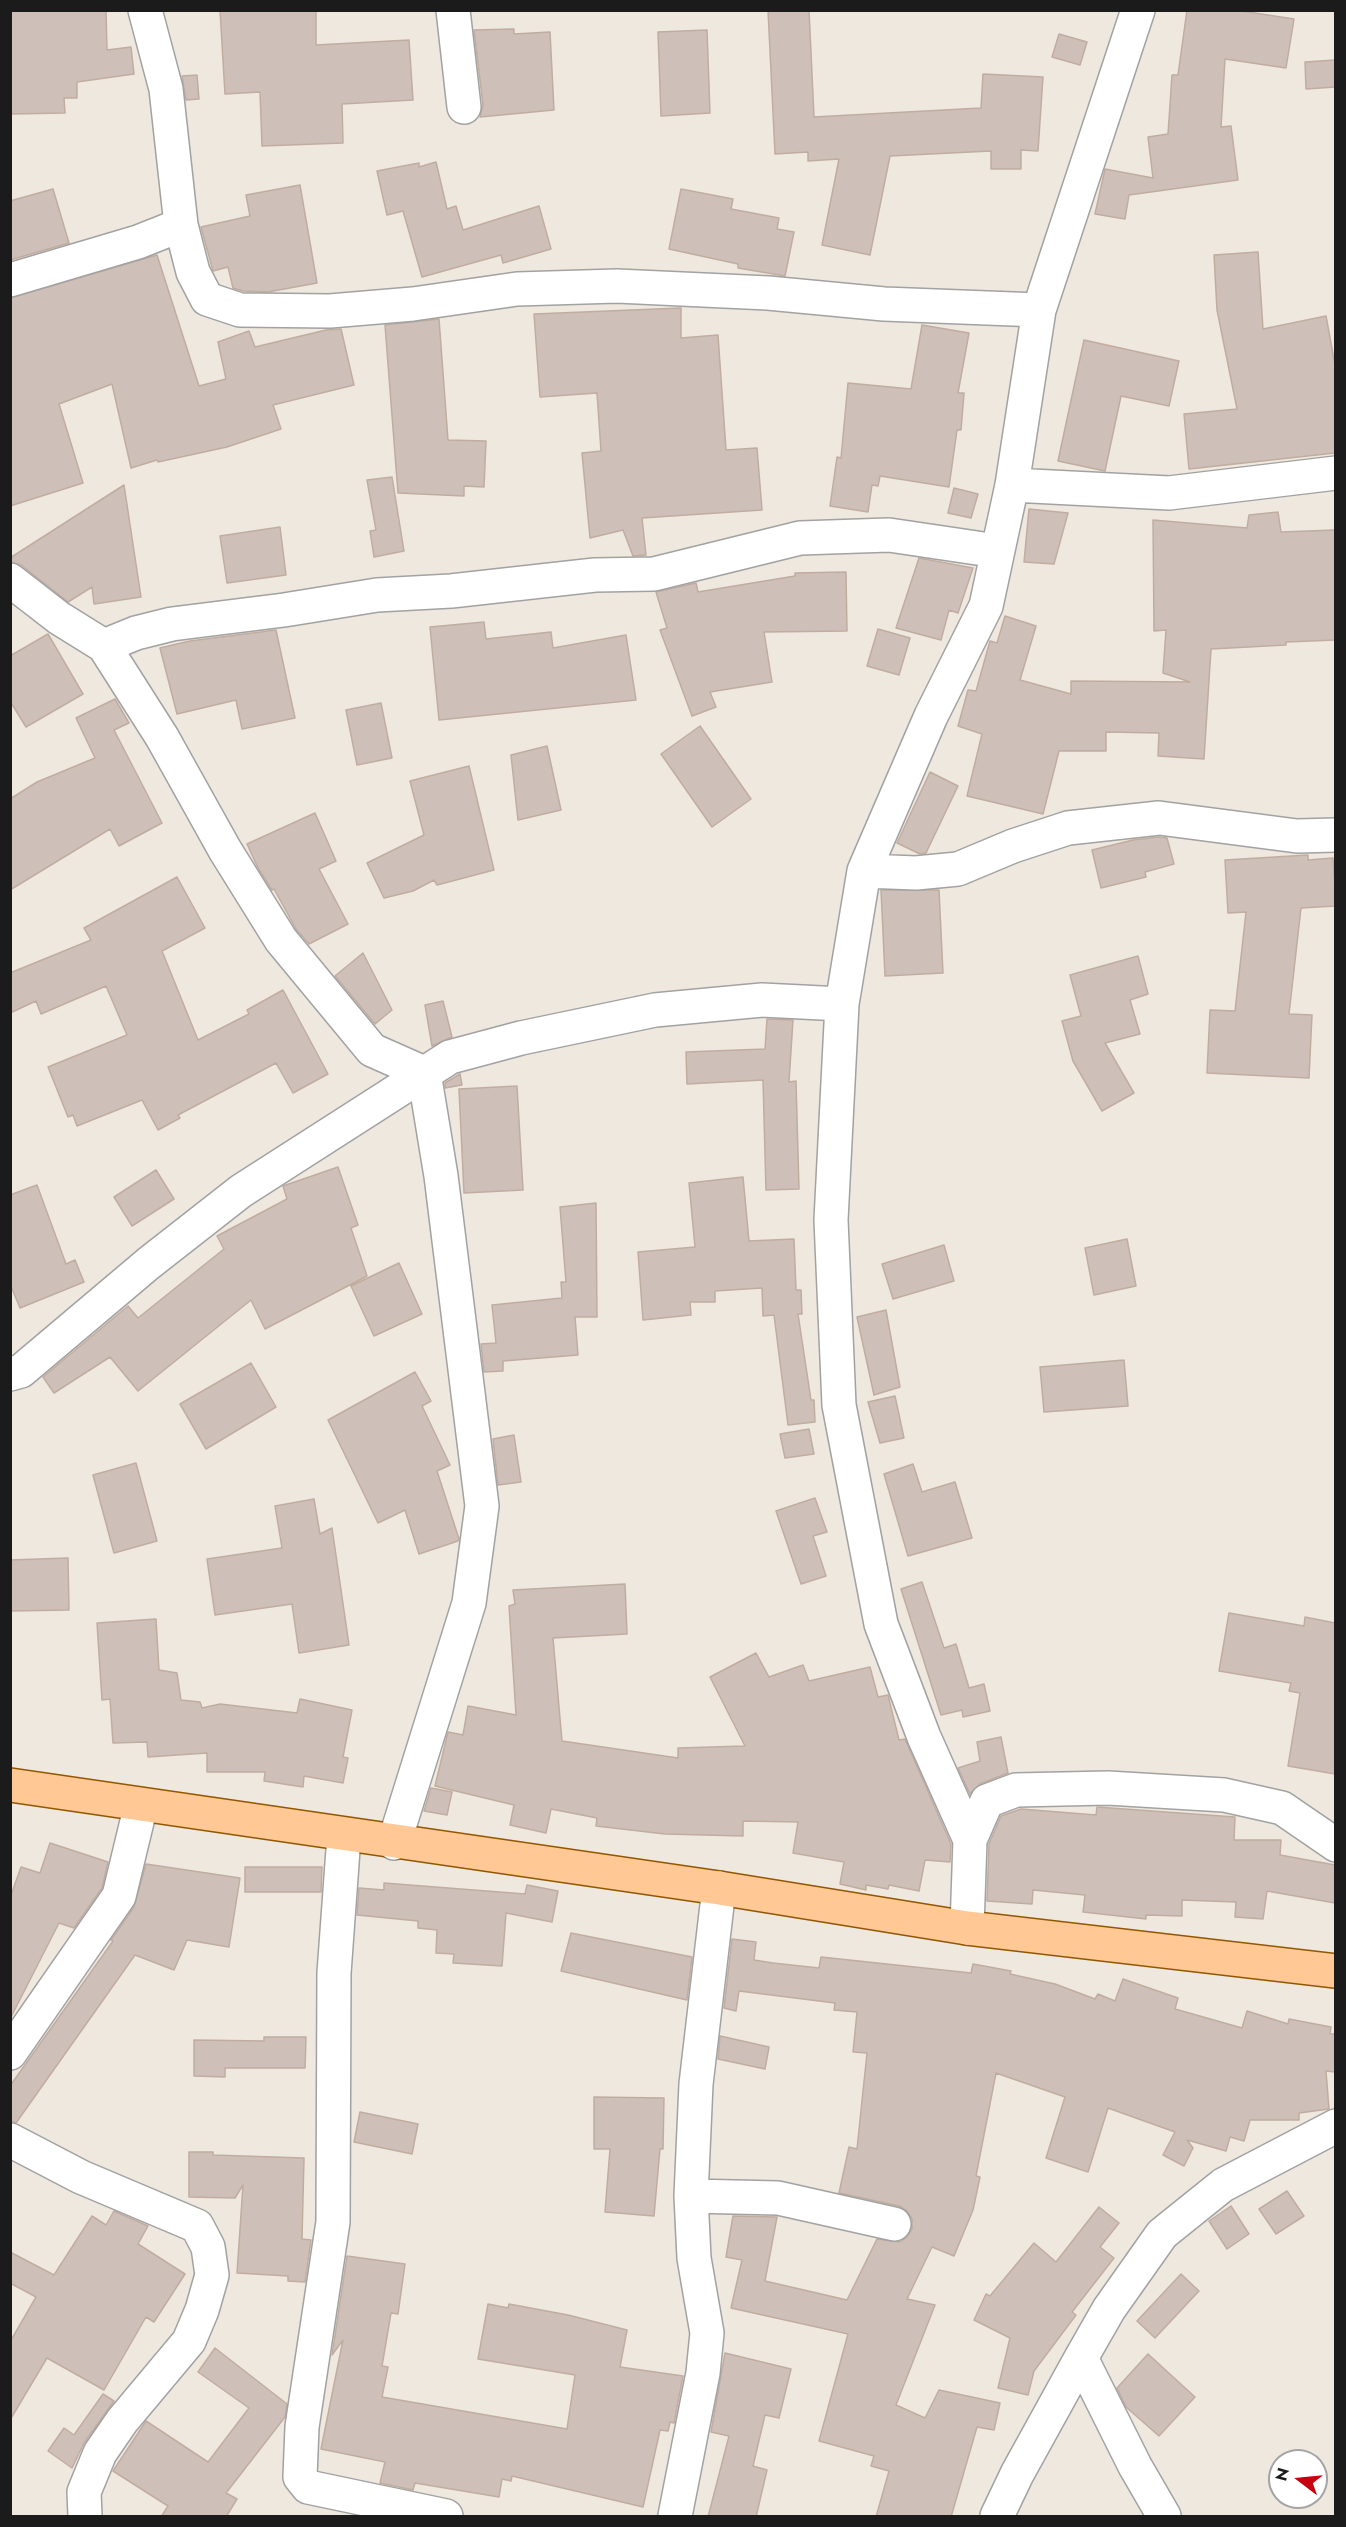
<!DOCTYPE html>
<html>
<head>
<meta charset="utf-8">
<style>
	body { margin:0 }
	#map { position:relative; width:1346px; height:2527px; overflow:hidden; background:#eee8df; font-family:Jost,sans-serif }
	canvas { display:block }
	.frame { position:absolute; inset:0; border:12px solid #1b1b1b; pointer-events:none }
	.north { position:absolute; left:1268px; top:2449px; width:60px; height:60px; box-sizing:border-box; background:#fff; border:2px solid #a4a4a4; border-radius:50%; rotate:286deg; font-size:16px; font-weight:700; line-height:24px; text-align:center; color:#1b1b1b }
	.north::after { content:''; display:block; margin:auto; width:21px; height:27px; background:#c70010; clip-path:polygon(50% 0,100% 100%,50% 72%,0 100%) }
</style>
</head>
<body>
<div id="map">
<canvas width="1346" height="2527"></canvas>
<div class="frame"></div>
<div class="north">N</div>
</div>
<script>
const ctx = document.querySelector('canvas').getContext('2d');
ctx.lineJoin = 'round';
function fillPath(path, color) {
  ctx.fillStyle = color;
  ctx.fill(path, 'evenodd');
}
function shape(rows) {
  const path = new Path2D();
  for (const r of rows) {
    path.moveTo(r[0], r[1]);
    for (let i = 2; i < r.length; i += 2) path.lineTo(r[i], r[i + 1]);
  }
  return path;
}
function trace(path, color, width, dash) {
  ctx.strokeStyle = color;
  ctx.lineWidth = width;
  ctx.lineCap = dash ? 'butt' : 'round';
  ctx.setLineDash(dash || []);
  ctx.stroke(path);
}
const building = shape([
	[10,10,106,10,107,50,131,47,134,74,77,82,77,98,64,98,65,113,10,114,10,10],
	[220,10,316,10,316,45,409,40,413,100,342,104,343,143,262,146,260,92,225,94,220,10],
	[768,10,809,10,814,117,981,108,983,74,1043,77,1038,151,1021,150,1021,169,991,169,991,151,890,156,870,255,822,245,839,159,808,161,808,152,775,154,768,10],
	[1187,10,1235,10,1294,19,1286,68,1225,59,1221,127,1231,126,1238,180,1129,195,1125,219,1095,214,1105,169,1153,178,1148,137,1168,134,1172,75,1178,75,1187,10],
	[514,29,514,34,550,32,554,110,480,117,483,105,474,30,514,29],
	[707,30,710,113,661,116,658,32,707,30],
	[1059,34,1087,42,1080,65,1052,57,1059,34],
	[1335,60,1335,87,1306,89,1305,62,1335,60],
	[197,75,199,99,186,100,182,76,197,75],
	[436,162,447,209,456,206,463,230,539,206,551,249,503,263,501,255,422,277,403,211,387,215,377,171,419,163,419,167,436,162],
	[300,185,317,283,268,292,243,291,233,288,228,267,213,271,201,227,250,216,246,195,300,185],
	[53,189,69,243,10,260,10,201,53,189],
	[681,189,733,199,731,209,779,218,777,229,794,232,785,276,738,268,738,264,669,249,681,189],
	[1258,252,1263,329,1326,316,1335,365,1335,453,1189,469,1184,414,1237,409,1217,310,1214,255,1258,252],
	[157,255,199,386,226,379,218,342,249,331,255,347,326,330,341,329,354,385,273,405,281,429,227,447,158,462,157,460,131,468,112,384,59,404,83,483,10,506,10,298,157,255],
	[681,308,681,338,718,335,726,450,757,448,762,510,642,518,646,555,633,556,623,530,590,538,582,453,601,451,597,393,540,397,534,314,681,308],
	[439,319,448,440,486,441,484,487,464,486,464,496,398,493,385,325,439,319],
	[922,325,969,333,958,393,964,393,961,430,957,430,949,487,880,476,878,486,872,485,868,512,830,506,837,457,841,458,848,383,911,389,922,325],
	[1084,340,1179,361,1169,406,1121,396,1105,471,1058,461,1084,340],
	[392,477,404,551,374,557,370,531,376,530,367,480,392,477],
	[124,485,141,597,94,604,92,587,68,602,21,565,10,562,10,558,124,485],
	[954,488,978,494,971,518,948,513,954,488],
	[1029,509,1068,513,1054,564,1024,562,1029,509],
	[1278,512,1281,532,1335,530,1335,640,1286,642,1286,645,1211,649,1204,759,1158,756,1159,733,1106,732,1106,751,1059,751,1043,814,967,796,982,734,958,726,968,690,976,691,990,641,997,643,1005,616,1036,626,1020,680,1071,694,1071,681,1190,682,1163,673,1166,630,1154,631,1153,520,1247,528,1249,515,1278,512],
	[280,527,286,575,227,583,220,536,280,527],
	[919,558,973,568,958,613,949,610,941,640,896,628,919,558],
	[846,572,847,631,764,632,772,682,710,692,716,707,692,716,660,630,667,628,656,592,696,583,698,592,795,576,795,573,846,572],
	[484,622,486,639,551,632,553,648,626,635,636,700,439,720,430,627,484,622],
	[878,629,910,638,899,675,867,666,878,629],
	[276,630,295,718,242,729,236,700,177,714,160,648,190,641,276,630],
	[48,634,83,694,26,727,10,701,10,656,48,634],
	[115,699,129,723,114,730,162,823,119,846,110,829,10,890,10,799,37,782,95,758,76,718,115,699],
	[381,703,392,758,357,765,346,710,381,703],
	[700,726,751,799,712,827,661,754,700,726],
	[547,746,561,810,518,820,511,755,547,746],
	[469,766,494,870,437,885,434,880,413,891,384,898,367,863,424,835,410,781,469,766],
	[930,772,958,786,926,853,920,854,897,843,930,772],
	[315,813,336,861,319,869,348,924,309,944,296,929,274,889,272,890,258,868,247,844,315,813],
	[1159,837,1167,838,1174,864,1145,872,1146,877,1101,888,1092,850,1133,840,1159,837],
	[1308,855,1308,860,1333,858,1335,888,1335,906,1301,908,1289,1014,1312,1015,1309,1078,1207,1073,1210,1010,1235,1011,1246,912,1228,913,1225,860,1308,855],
	[177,877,205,928,162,951,198,1040,249,1014,247,1010,283,990,328,1074,293,1093,276,1063,178,1115,180,1118,158,1130,142,1100,77,1126,73,1115,68,1117,48,1067,127,1035,106,986,41,1014,36,1001,10,1013,10,973,91,940,84,928,177,877],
	[881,890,939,890,943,973,885,976,881,890],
	[363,953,392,1010,375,1024,335,976,363,953],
	[1138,956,1148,994,1130,1000,1140,1034,1105,1043,1134,1093,1102,1111,1073,1061,1062,1021,1081,1016,1070,975,1138,956],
	[443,1001,452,1037,432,1046,425,1005,443,1001],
	[767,1019,793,1020,789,1082,796,1081,799,1189,766,1190,763,1080,687,1084,686,1052,765,1049,767,1019],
	[460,1074,462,1085,445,1088,445,1083,460,1074],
	[517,1086,523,1190,464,1193,459,1089,517,1086],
	[338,1167,358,1225,351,1228,367,1276,265,1329,251,1300,138,1391,110,1357,54,1393,43,1377,128,1306,138,1318,224,1249,217,1236,287,1199,283,1186,338,1167],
	[156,1170,174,1199,132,1226,114,1197,156,1170],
	[743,1177,749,1241,794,1239,796,1290,801,1290,802,1314,798,1314,811,1400,814,1400,815,1422,788,1425,774,1315,763,1316,762,1288,715,1291,715,1302,690,1302,691,1315,643,1320,638,1252,695,1247,689,1183,743,1177],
	[37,1185,66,1264,75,1260,84,1282,20,1308,10,1284,10,1195,37,1185],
	[596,1203,597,1317,575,1317,578,1355,503,1361,503,1371,484,1372,481,1344,496,1343,492,1305,562,1298,561,1282,566,1282,560,1207,596,1203],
	[1127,1239,1136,1286,1094,1295,1085,1248,1127,1239],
	[944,1245,954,1281,893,1299,882,1264,944,1245],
	[399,1263,422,1314,374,1336,351,1286,399,1263],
	[886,1310,900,1387,874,1395,857,1317,886,1310],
	[1124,1360,1128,1406,1044,1412,1040,1367,1124,1360],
	[251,1363,276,1407,206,1449,180,1404,251,1363],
	[415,1372,431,1401,422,1406,450,1465,437,1471,459,1539,458,1541,419,1554,405,1510,378,1523,328,1420,415,1372],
	[895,1396,904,1438,880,1443,868,1402,895,1396],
	[809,1429,814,1454,785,1458,780,1434,809,1429],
	[514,1435,521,1482,498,1485,493,1439,514,1435],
	[136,1463,157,1541,114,1553,93,1475,136,1463],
	[913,1464,922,1492,955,1482,972,1538,908,1556,884,1474,913,1464],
	[815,1498,827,1532,813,1536,826,1576,801,1584,776,1511,815,1498],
	[314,1499,320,1534,332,1528,349,1645,299,1653,292,1604,215,1615,207,1559,282,1548,275,1506,314,1499],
	[68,1558,69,1610,10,1611,10,1560,68,1558],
	[922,1582,944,1648,956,1644,969,1688,984,1684,990,1711,963,1717,962,1710,941,1715,901,1589,922,1582],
	[625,1584,627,1634,553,1638,562,1741,678,1758,678,1748,745,1746,710,1677,756,1653,769,1677,803,1665,809,1681,870,1667,878,1697,888,1695,899,1740,905,1739,951,1844,950,1862,925,1860,919,1891,889,1885,888,1889,866,1885,866,1890,840,1884,844,1862,793,1853,798,1822,743,1821,743,1836,665,1834,596,1826,597,1818,551,1809,546,1833,510,1825,514,1805,435,1786,448,1732,463,1735,468,1706,516,1715,509,1606,515,1604,513,1590,625,1584],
	[1229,1613,1304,1626,1305,1617,1335,1623,1335,1774,1288,1766,1300,1693,1289,1691,1291,1683,1219,1671,1229,1613],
	[156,1619,159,1670,177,1673,181,1700,200,1702,202,1708,220,1704,297,1713,300,1699,352,1710,343,1757,348,1758,343,1783,304,1776,303,1787,264,1781,265,1772,207,1772,207,1753,148,1757,147,1742,113,1743,110,1699,102,1700,97,1623,156,1619],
	[1001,1737,1008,1773,980,1784,970,1794,958,1768,980,1761,977,1742,1001,1737],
	[431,1788,452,1792,447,1815,424,1811,431,1788],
	[1097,1807,1235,1817,1234,1840,1281,1840,1280,1855,1335,1865,1335,1903,1267,1891,1263,1919,1235,1917,1236,1902,1182,1900,1182,1916,1146,1915,1146,1919,1083,1912,1085,1895,1033,1890,1032,1904,987,1901,989,1844,1001,1816,1021,1809,1096,1815,1097,1807],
	[50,1843,108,1862,102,1888,74,1928,59,1923,10,2019,10,1898,21,1867,40,1873,50,1843],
	[146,1864,240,1878,229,1947,187,1940,174,1970,135,1955,16,2123,10,2121,10,2086,113,1941,111,1940,134,1907,146,1864],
	[245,1867,322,1867,321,1892,245,1892,245,1867],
	[384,1883,525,1894,527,1885,558,1891,552,1922,506,1913,502,1966,453,1963,454,1954,436,1953,437,1930,418,1928,418,1921,357,1915,359,1888,384,1890,384,1883],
	[571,1933,692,1957,687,2000,561,1971,571,1933],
	[732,1939,756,1942,754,1960,773,1963,819,1968,821,1957,971,1973,973,1964,1011,1971,1010,1974,1055,1984,1095,1999,1098,1994,1115,2001,1123,1979,1178,1998,1175,2009,1242,2028,1247,2011,1288,2024,1289,2019,1331,2027,1330,2034,1335,2034,1335,2072,1326,2071,1329,2109,1299,2113,1299,2120,1250,2120,1244,2141,1230,2137,1226,2151,1187,2140,1193,2148,1184,2166,1163,2155,1175,2132,1108,2108,1088,2172,1046,2158,1065,2097,996,2073,976,2176,980,2177,973,2210,954,2256,932,2247,907,2299,935,2305,896,2405,925,2418,939,2390,1000,2403,994,2430,977,2427,951,2517,876,2517,889,2471,871,2466,874,2456,819,2441,848,2334,731,2308,742,2260,726,2257,733,2216,777,2217,765,2281,847,2300,877,2239,900,2242,907,2237,912,2229,912,2219,907,2211,899,2206,839,2193,849,2147,857,2149,867,2053,853,2052,857,2012,834,2010,835,2003,739,1991,736,2011,724,2008,732,1939],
	[720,2036,769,2047,765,2069,718,2059,720,2036],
	[264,2037,306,2037,305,2068,225,2068,225,2077,194,2076,194,2040,264,2041,264,2037],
	[594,2097,664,2098,663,2149,660,2149,654,2216,605,2212,610,2149,594,2149,594,2097],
	[360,2112,418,2124,412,2154,354,2142,360,2112],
	[189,2152,213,2152,213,2155,304,2158,302,2239,311,2240,305,2282,288,2281,288,2276,237,2273,243,2185,235,2198,189,2197,189,2152],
	[1287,2191,1304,2216,1276,2234,1259,2209,1287,2191],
	[1231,2206,1249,2234,1227,2249,1209,2221,1231,2206],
	[1099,2207,1119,2223,1100,2247,1114,2258,1072,2312,1076,2315,1034,2371,1028,2395,998,2388,1010,2338,974,2320,986,2294,990,2296,1034,2243,1056,2262,1099,2207],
	[114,2211,148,2226,138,2244,185,2274,154,2322,146,2317,104,2390,47,2358,10,2420,10,2342,36,2297,10,2283,10,2252,54,2275,92,2216,106,2225,114,2211],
	[347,2256,405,2264,398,2314,391,2313,382,2366,388,2367,382,2397,567,2429,575,2375,478,2359,488,2304,508,2308,509,2304,568,2315,627,2330,620,2367,683,2376,674,2423,670,2422,668,2431,660,2430,643,2507,512,2476,511,2481,502,2479,499,2497,415,2483,413,2490,380,2483,385,2462,321,2449,343,2340,332,2355,347,2256],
	[1181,2274,1199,2291,1155,2338,1137,2321,1181,2274],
	[215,2348,287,2404,285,2417,226,2493,237,2499,226,2517,161,2517,168,2506,113,2471,146,2421,208,2462,249,2408,198,2372,215,2348],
	[725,2353,791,2369,779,2418,765,2415,753,2466,767,2470,756,2517,708,2517,729,2436,711,2432,725,2353],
	[1148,2354,1195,2397,1159,2436,1126,2407,1117,2388,1148,2354],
	[103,2394,114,2401,84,2443,72,2468,48,2451,64,2428,74,2435,103,2394]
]);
const minor = shape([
	[145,10,166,89,181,225,193,272,207,299,240,310,330,311,413,304,517,289,617,286,768,293,884,304,1039,310],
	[453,10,464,107],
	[10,280,138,242,181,225],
	[1012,485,1169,493,1336,473],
	[10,580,59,618,104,646,162,737,225,850,281,940,372,1050,424,1073],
	[104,646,136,633,172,624,284,610,377,595,451,591,595,575,654,574,800,538,889,535,997,551],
	[864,871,916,873,958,869,1013,846,1068,828,1159,818,1297,836,1336,835],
	[10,1374,21,1371,149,1263,241,1191,450,1057,521,1038,655,1010,762,1000,842,1004],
	[344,1836,334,1973,333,2222,302,2427,300,2477,308,2487,446,2516],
	[970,1840,987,1801,1016,1790,1108,1788,1224,1795,1282,1808,1336,1845],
	[394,1843,469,1603,482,1506,441,1176,424,1073],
	[967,1928,970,1840,924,1737,881,1624,839,1405,831,1220,842,1004,864,871,931,716,986,606,1012,485,1039,310,1138,10],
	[10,2053,119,1896,141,1805],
	[10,2140,81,2177,197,2226,208,2247,212,2275,202,2310,189,2341,122,2421,100,2453,84,2492,85,2516],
	[691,2196,778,2198,894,2224],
	[1081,2358,1135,2466,1164,2516],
	[675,2516,703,2373,707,2333,694,2258,691,2196,696,2084,719,1888],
	[997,2516,1017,2474,1081,2358,1109,2309,1162,2234,1223,2185,1336,2126]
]);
const major = shape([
	[10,1785,719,1888,967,1928,1336,1971]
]);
fillPath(building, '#cec0b8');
trace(building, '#c1aca0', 1.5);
trace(minor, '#a2a2a2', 36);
trace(major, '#935700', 36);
trace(minor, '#fff', 33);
trace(major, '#ffc894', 33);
</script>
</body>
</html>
